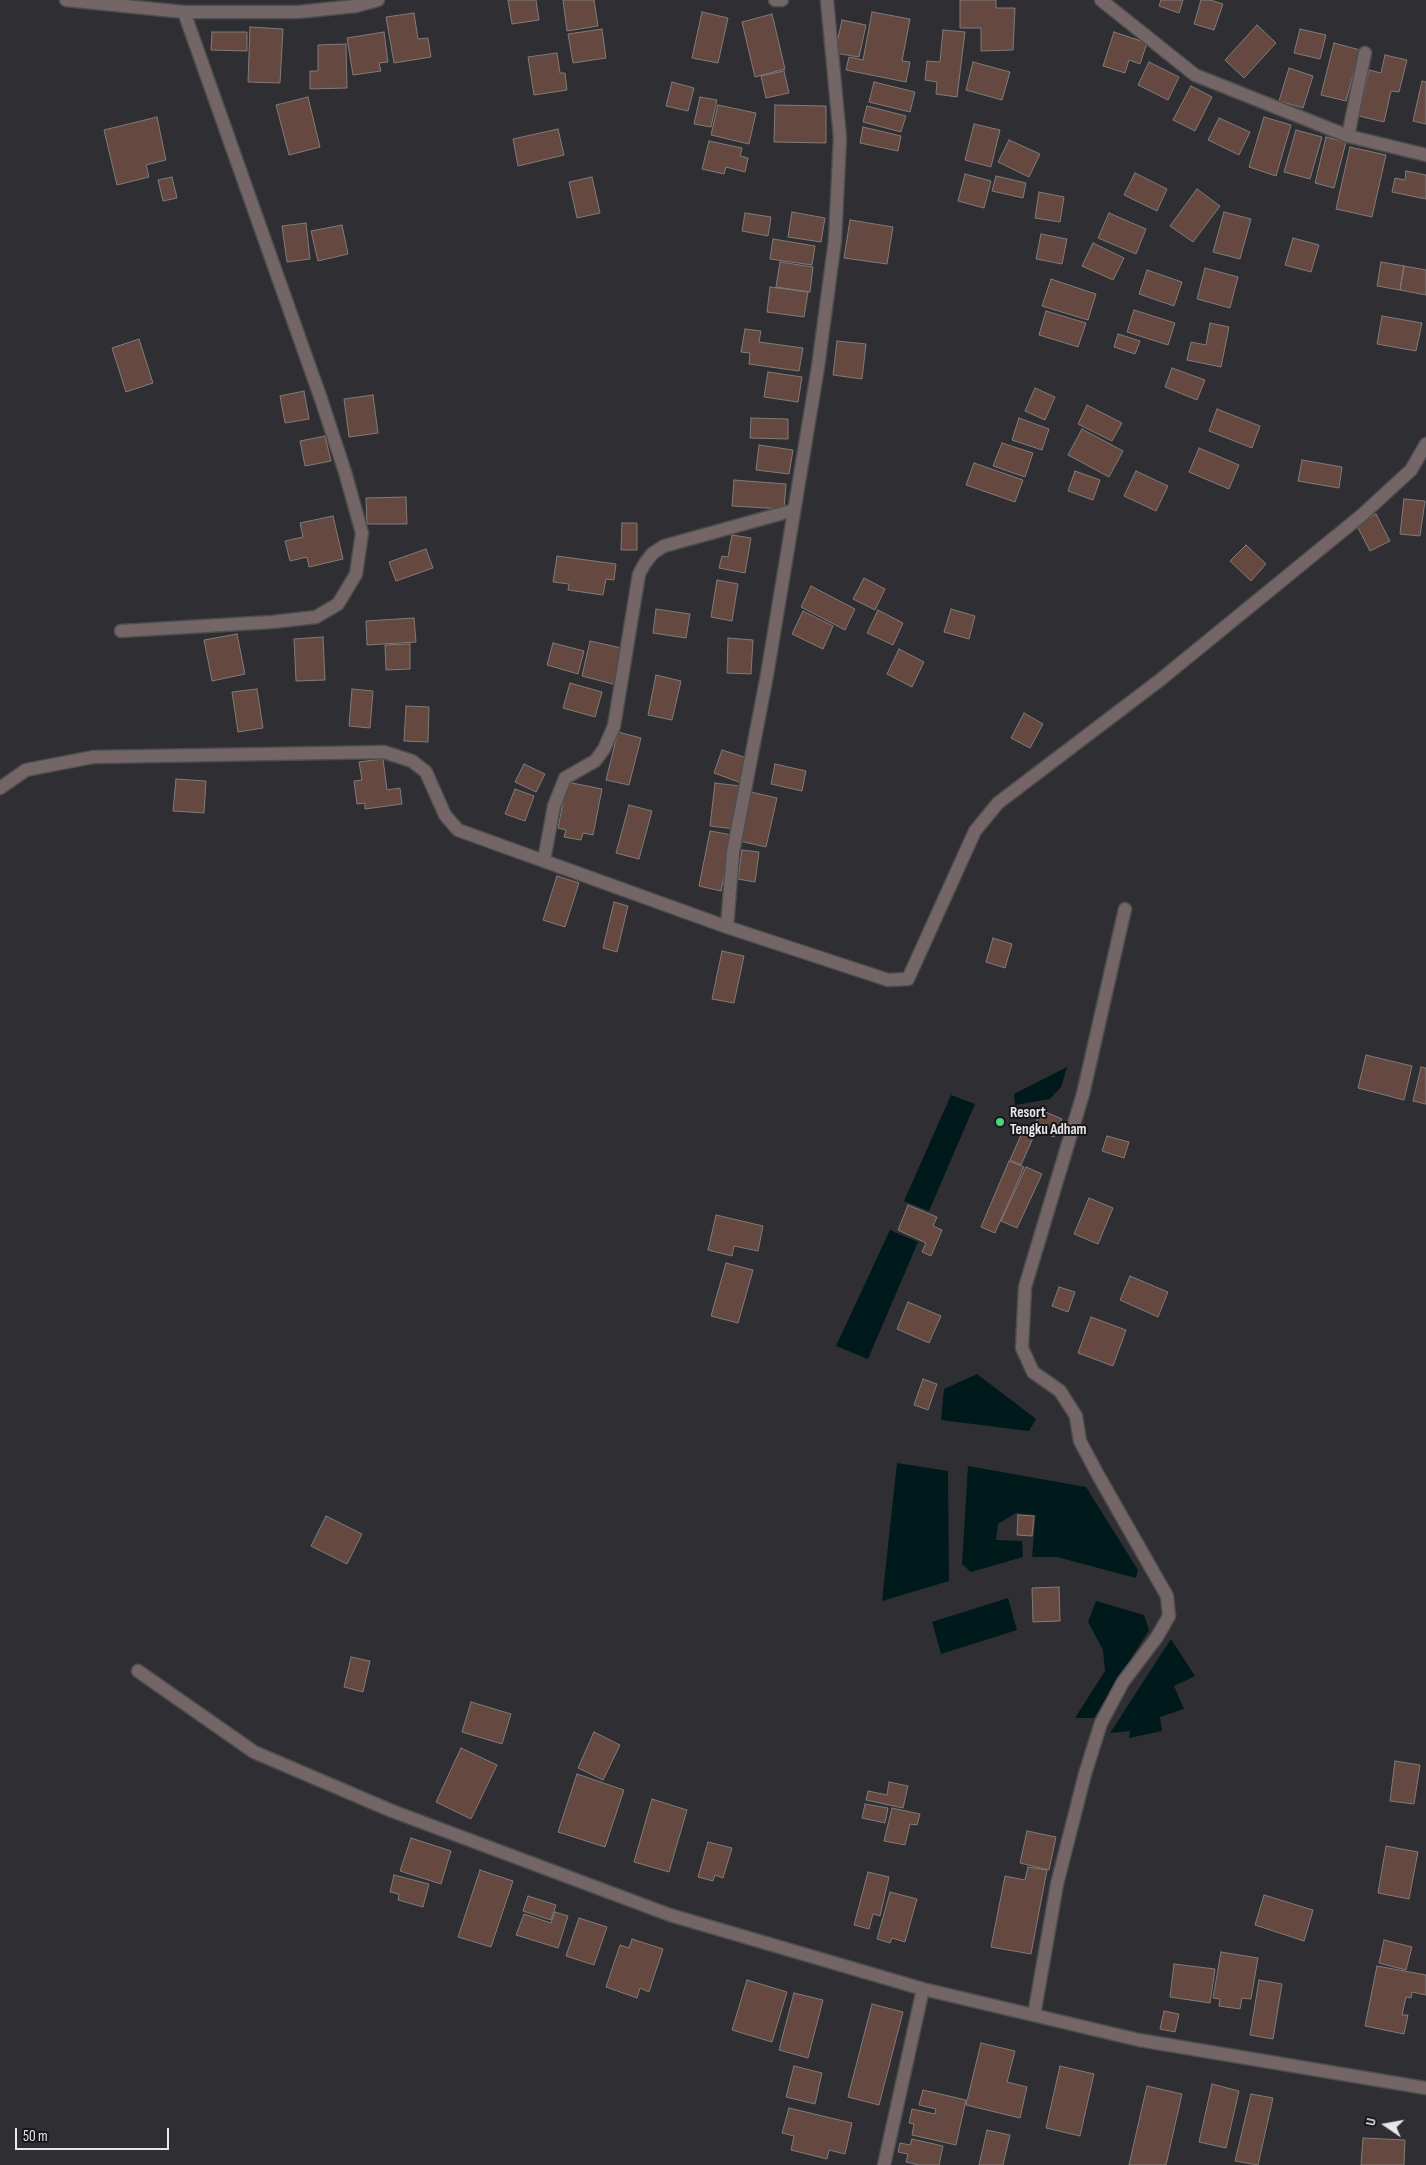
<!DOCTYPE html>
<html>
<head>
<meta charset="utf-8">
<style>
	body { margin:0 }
	#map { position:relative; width:1426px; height:2165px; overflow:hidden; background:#2f2f33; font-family:"Sofia Sans Condensed",sans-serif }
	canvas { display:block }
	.north { position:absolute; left:1361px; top:2100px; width:50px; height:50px; -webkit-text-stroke:4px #171719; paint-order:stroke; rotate:282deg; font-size:14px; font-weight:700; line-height:20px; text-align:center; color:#e8e8eb }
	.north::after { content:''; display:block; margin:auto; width:18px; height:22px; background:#e8e8eb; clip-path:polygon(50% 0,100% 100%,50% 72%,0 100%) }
	.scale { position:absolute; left:15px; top:2128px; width:154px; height:22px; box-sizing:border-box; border:2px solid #e8e8eb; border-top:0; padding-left:6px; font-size:15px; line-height:18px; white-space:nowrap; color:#e8e8eb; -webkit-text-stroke:4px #171719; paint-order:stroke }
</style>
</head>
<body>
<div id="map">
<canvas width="1426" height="2165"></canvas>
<div class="north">U</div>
<div class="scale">50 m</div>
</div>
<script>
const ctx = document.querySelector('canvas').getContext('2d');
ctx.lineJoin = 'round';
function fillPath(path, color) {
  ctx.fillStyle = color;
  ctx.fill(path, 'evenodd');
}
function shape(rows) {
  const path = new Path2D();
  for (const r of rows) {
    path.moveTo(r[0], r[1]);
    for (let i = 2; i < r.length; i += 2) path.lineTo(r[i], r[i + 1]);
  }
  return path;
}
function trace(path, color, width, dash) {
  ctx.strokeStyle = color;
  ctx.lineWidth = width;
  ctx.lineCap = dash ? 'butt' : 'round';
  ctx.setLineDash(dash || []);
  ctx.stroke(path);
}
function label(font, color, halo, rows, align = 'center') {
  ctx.font = font + ' "Sofia Sans Condensed",sans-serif';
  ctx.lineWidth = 4;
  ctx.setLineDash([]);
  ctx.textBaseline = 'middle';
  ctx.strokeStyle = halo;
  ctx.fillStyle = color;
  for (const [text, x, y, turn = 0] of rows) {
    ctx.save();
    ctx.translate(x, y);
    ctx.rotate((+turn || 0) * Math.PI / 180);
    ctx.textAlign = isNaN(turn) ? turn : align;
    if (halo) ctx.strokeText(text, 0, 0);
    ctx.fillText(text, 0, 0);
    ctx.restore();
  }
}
const water = shape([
	[1067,1067,1061,1087,1050,1099,1015,1105,1014,1094],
	[951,1095,975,1104,929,1211,904,1201],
	[890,1230,918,1242,868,1359,836,1346],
	[977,1374,1036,1419,1029,1431,941,1420,944,1389],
	[897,1463,948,1471,949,1581,882,1601],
	[968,1466,1086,1487,1138,1570,1136,1578,1057,1557,1032,1557,1036,1515,1016,1513,998,1524,996,1540,1022,1541,1023,1557,971,1572,962,1564],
	[1008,1598,1017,1630,941,1654,932,1622],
	[1096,1601,1144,1615,1149,1630,1094,1718,1075,1718,1105,1671,1103,1650,1088,1622],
	[1171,1639,1195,1676,1174,1686,1184,1709,1160,1717,1162,1731,1129,1738,1130,1731,1110,1733]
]);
const building = shape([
	[508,0,536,0,539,20,512,24,508,0],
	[563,0,594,0,598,26,567,31,563,0],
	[960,0,996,0,996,8,1015,8,1013,50,981,51,981,28,960,28,960,0],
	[1161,0,1183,0,1179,13,1159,6,1161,0],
	[1201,0,1210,0,1223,4,1214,30,1194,24,1201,0],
	[702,12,728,18,718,63,692,58,702,12],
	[872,12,910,19,902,61,910,62,906,82,846,70,849,57,863,60,872,12],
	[414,13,418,39,428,38,431,57,394,63,386,17,414,13],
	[772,14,785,69,755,77,742,22,772,14],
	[842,20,866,25,859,57,835,53,842,20],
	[1257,25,1276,43,1244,78,1225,60,1257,25],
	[250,27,283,29,280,83,248,82,250,27],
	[602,29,606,58,573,63,568,34,602,29],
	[1300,29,1326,35,1320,59,1294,53,1300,29],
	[943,30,965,32,957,97,936,94,937,82,925,80,927,61,940,62,943,30],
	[212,32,247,32,247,51,211,50,212,32],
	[384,32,388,62,379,63,381,71,353,75,347,38,384,32],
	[1114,32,1147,43,1140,64,1129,60,1125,73,1103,66,1114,32],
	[1334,43,1360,50,1346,101,1321,95,1334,43],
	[346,44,347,88,310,89,310,71,318,71,318,45,346,44],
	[557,53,560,73,565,73,567,90,534,95,528,57,557,53],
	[1385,55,1407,60,1399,92,1391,91,1384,122,1359,116,1369,70,1381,73,1385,55],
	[973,62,1010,72,1002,100,966,90,973,62],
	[1149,62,1179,77,1168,100,1138,85,1149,62],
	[1289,68,1313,76,1303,108,1279,101,1289,68],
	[784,71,789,93,766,98,761,76,784,71],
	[1422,81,1426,82,1426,124,1413,121,1422,81],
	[672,82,694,88,688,111,666,106,672,82],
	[874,82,915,92,910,112,869,102,874,82],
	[1191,86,1212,97,1195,131,1173,120,1191,86],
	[308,97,320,147,289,155,276,105,308,97],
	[700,97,717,100,711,127,694,124,700,97],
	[718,105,756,113,749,144,711,135,718,105],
	[775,105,826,106,826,143,774,142,775,105],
	[867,106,906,116,901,132,863,122,867,106],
	[157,117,166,160,146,165,149,177,117,185,104,130,157,117],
	[1264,117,1291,125,1276,176,1249,167,1264,117],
	[1219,118,1250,132,1239,155,1208,140,1219,118],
	[974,124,1000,130,991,167,965,160,974,124],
	[863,127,901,136,898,151,860,143,863,127],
	[558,129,564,155,518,166,513,139,558,129],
	[1296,130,1322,137,1310,179,1284,172,1296,130],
	[1326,137,1346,142,1334,188,1315,183,1326,137],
	[1009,140,1040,154,1029,177,998,162,1009,140],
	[709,141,742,148,740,156,748,158,745,172,726,167,724,174,702,169,709,141],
	[1350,147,1386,155,1372,217,1336,209,1350,147],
	[1406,171,1426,175,1426,199,1392,192,1395,178,1405,180,1406,171],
	[1135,173,1167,189,1157,211,1124,195,1135,173],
	[965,174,991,181,984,208,958,201,965,174],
	[996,176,1026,183,1023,198,992,191,996,176],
	[172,177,177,198,163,201,158,180,172,177],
	[592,177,600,213,577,218,569,182,592,177],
	[1197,189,1220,206,1193,242,1170,226,1197,189],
	[1039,192,1064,197,1060,222,1035,218,1039,192],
	[792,212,825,218,821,242,788,237,792,212],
	[1224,212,1251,219,1240,259,1213,252,1224,212],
	[745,213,771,217,768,236,742,231,745,213],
	[1109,213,1146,229,1136,254,1098,238,1109,213],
	[850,220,893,227,887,264,844,258,850,220],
	[306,223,310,259,287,262,282,226,306,223],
	[342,225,348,254,318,261,311,231,342,225],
	[1041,234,1067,239,1062,264,1036,259,1041,234],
	[1293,238,1319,245,1311,272,1285,265,1293,238],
	[773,239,815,246,812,265,770,259,773,239],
	[1093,243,1124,258,1113,280,1082,266,1093,243],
	[780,262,813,267,810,292,776,287,780,262],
	[1381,262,1404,266,1400,290,1377,286,1381,262],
	[1404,266,1426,270,1426,295,1400,290,1404,266],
	[1205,268,1238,277,1230,308,1197,299,1205,268],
	[1147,270,1182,282,1174,306,1139,294,1147,270],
	[1051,279,1096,294,1088,320,1042,306,1051,279],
	[770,287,808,292,804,317,767,312,770,287],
	[1134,310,1175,323,1168,345,1127,332,1134,310],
	[1046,311,1086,323,1078,347,1039,335,1046,311],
	[1382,316,1422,323,1416,351,1377,344,1382,316],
	[1210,323,1229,327,1221,367,1187,360,1191,342,1206,345,1210,323],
	[745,329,761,331,759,342,803,348,799,371,749,364,750,353,741,352,745,329],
	[1118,334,1140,341,1135,354,1114,347,1118,334],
	[139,339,153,383,126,392,112,348,139,339],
	[837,341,866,344,862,379,833,375,837,341],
	[1172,368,1205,380,1197,400,1165,387,1172,368],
	[768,372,802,377,798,402,764,397,768,372],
	[1035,388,1055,397,1045,420,1025,411,1035,388],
	[304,391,309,419,285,423,280,396,304,391],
	[373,395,378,433,349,437,344,399,373,395],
	[1087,405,1122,423,1112,441,1078,424,1087,405],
	[1217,409,1260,426,1252,448,1209,431,1217,409],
	[751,418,788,419,788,439,750,438,751,418],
	[1019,418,1049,429,1042,450,1012,440,1019,418],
	[1082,429,1123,451,1109,477,1068,455,1082,429],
	[325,436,331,461,305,466,300,441,325,436],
	[1002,443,1033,453,1025,477,993,466,1002,443],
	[759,445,793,450,789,474,756,470,759,445],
	[1199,448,1239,465,1229,489,1189,472,1199,448],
	[1302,460,1342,467,1339,488,1298,481,1302,460],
	[974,463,1023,480,1015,502,966,485,974,463],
	[1075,471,1100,480,1093,500,1068,491,1075,471],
	[1136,471,1168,486,1156,511,1124,496,1136,471],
	[734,480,786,484,784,509,732,506,734,480],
	[406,497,407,524,367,524,366,498,406,497],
	[1404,499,1425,501,1420,536,1400,534,1404,499],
	[1376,514,1390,541,1370,551,1356,524,1376,514],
	[333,516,343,559,309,567,307,557,290,561,285,541,303,537,300,523,333,516],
	[622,523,637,523,637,550,621,550,622,523],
	[732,535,751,538,745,573,719,568,722,556,728,557,732,535],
	[1246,545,1266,564,1251,581,1230,561,1246,545],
	[426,549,433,568,396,581,389,562,426,549],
	[557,556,616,564,614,580,606,579,603,595,568,590,569,584,553,582,557,556],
	[864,578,885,589,875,610,853,599,864,578],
	[717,580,738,584,732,621,711,617,717,580],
	[811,586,855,609,845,630,801,607,811,586],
	[656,609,690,614,686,638,653,633,656,609],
	[951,609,975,616,969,639,944,632,951,609],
	[878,610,903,623,893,645,867,633,878,610],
	[803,611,833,626,823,649,792,634,803,611],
	[414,618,416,642,367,645,366,621,414,618],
	[237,634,245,674,212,681,204,640,237,634],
	[323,637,325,680,296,681,294,639,323,637],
	[728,638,753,640,751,674,727,673,728,638],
	[590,641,626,649,617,685,582,676,590,641],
	[553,643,584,651,578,674,547,665,553,643],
	[410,644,410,669,386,670,385,645,410,644],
	[899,649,924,662,912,687,887,674,899,649],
	[656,675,681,681,672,720,648,715,656,675],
	[570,683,602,692,595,717,563,708,570,683],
	[257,689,263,728,238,732,232,692,257,689],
	[352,689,373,691,370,728,349,726,352,689],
	[406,706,429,707,428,742,404,741,406,706],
	[1024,713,1043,724,1030,748,1011,738,1024,713],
	[618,732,641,738,629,785,606,780,618,732],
	[722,750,747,758,739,782,714,773,722,750],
	[383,759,387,790,400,788,402,804,365,809,365,803,357,804,354,781,362,780,359,762,383,759],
	[524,764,545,774,536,792,515,782,524,764],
	[775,764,806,771,802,791,771,784,775,764],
	[176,779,206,781,204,813,173,811,176,779],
	[567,782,602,789,593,835,583,833,581,840,564,837,566,830,558,828,567,782],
	[715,783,740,786,735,829,710,826,715,783],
	[515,789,534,796,525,821,505,814,515,789],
	[751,792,777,798,766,847,740,841,751,792],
	[629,805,652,811,639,859,616,853,629,805],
	[710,831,732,835,721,891,699,886,710,831],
	[742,850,759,852,755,882,738,879,742,850],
	[557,876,579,883,565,927,543,920,557,876],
	[614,902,628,906,617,952,603,948,614,902],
	[993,938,1012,944,1005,968,986,962,993,938],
	[722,951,744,956,734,1003,712,999,722,951],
	[1366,1055,1412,1066,1404,1100,1358,1088,1366,1055],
	[1421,1067,1426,1068,1426,1104,1413,1101,1421,1067],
	[1041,1110,1062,1119,1054,1137,1033,1129,1041,1110],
	[1025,1126,1036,1131,1021,1165,1010,1160,1025,1126],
	[1107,1136,1129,1142,1124,1158,1102,1151,1107,1136],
	[1009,1161,1024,1167,995,1233,981,1227,1009,1161],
	[1026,1167,1042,1174,1017,1228,1001,1221,1026,1167],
	[1089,1198,1113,1208,1098,1244,1074,1234,1089,1198],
	[908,1205,937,1217,933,1226,942,1230,931,1256,922,1252,926,1243,898,1230,908,1205],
	[716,1215,763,1226,758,1251,734,1246,732,1256,708,1250,716,1215],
	[726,1263,753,1270,738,1323,711,1316,726,1263],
	[1130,1276,1168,1292,1158,1317,1120,1300,1130,1276],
	[1059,1287,1075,1292,1068,1312,1052,1306,1059,1287],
	[908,1302,941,1316,929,1343,897,1329,908,1302],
	[1091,1317,1126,1330,1113,1366,1078,1353,1091,1317],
	[923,1379,937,1384,928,1410,914,1405,923,1379],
	[1018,1515,1034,1516,1032,1536,1017,1535,1018,1515],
	[326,1516,362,1534,347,1564,311,1546,326,1516],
	[1059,1587,1060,1621,1033,1622,1032,1588,1059,1587],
	[351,1657,370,1661,363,1692,344,1687,351,1657],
	[471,1702,511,1714,502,1744,462,1732,471,1702],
	[594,1732,620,1745,603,1780,578,1768,594,1732],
	[461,1748,497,1765,471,1819,436,1802,461,1748],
	[1395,1761,1420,1765,1414,1804,1390,1801,1395,1761],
	[577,1774,624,1790,605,1847,558,1832,577,1774],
	[889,1782,908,1786,903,1808,866,1800,868,1791,887,1795,889,1782],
	[652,1799,687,1810,669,1872,634,1862,652,1799],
	[865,1804,888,1808,885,1823,862,1818,865,1804],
	[892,1808,920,1814,917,1825,910,1824,905,1845,884,1841,892,1808],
	[1027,1831,1056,1837,1049,1870,1020,1863,1027,1831],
	[411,1838,451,1851,441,1884,400,1871,411,1838],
	[708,1842,732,1848,723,1878,715,1875,713,1881,698,1877,708,1842],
	[1386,1846,1418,1852,1409,1899,1378,1893,1386,1846],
	[1028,1867,1047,1870,1031,1954,991,1947,1005,1876,1025,1880,1028,1867],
	[480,1870,513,1881,491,1947,458,1937,480,1870],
	[868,1872,889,1877,880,1916,873,1914,869,1929,854,1925,868,1872],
	[394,1875,429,1884,423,1907,398,1900,399,1894,390,1892,394,1875],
	[890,1892,917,1899,905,1942,892,1938,890,1943,877,1939,890,1892],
	[1264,1895,1313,1910,1304,1941,1255,1925,1264,1895],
	[528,1896,556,1905,551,1920,523,1911,528,1896],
	[555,1912,568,1916,558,1948,516,1935,524,1914,551,1923,555,1912],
	[579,1918,607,1927,594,1965,566,1956,579,1918],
	[632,1939,663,1949,649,1992,640,1988,637,1998,606,1987,620,1945,629,1948,632,1939],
	[1384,1940,1412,1947,1406,1970,1379,1963,1384,1940],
	[1221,1952,1258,1958,1251,1999,1242,1998,1240,2009,1219,2006,1220,1999,1213,1998,1221,1952],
	[1174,1964,1215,1969,1210,2003,1170,1997,1174,1964],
	[1377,1966,1426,1975,1426,1995,1412,1992,1411,1998,1406,1997,1402,2015,1408,2015,1404,2034,1365,2026,1377,1966],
	[747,1980,787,1992,772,2042,732,2030,747,1980],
	[1259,1980,1282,1984,1273,2039,1250,2035,1259,1980],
	[794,1993,823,2000,808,2058,779,2050,794,1993],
	[872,2004,903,2012,879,2105,848,2097,872,2004],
	[1164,2011,1179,2014,1175,2032,1160,2029,1164,2011],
	[981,2043,1015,2051,1007,2082,1027,2087,1020,2118,966,2105,981,2043],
	[794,2066,822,2073,815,2104,786,2097,794,2066],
	[1060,2066,1094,2074,1080,2136,1046,2128,1060,2066],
	[1212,2084,1239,2091,1226,2148,1199,2142,1212,2084],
	[1147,2086,1182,2094,1166,2165,1129,2165,1147,2086],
	[923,2090,966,2100,956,2145,912,2135,914,2124,909,2123,912,2109,935,2114,936,2109,919,2105,923,2090],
	[1251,2094,1273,2098,1258,2165,1235,2161,1251,2094],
	[789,2108,852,2123,845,2154,829,2150,827,2159,791,2150,794,2136,782,2133,789,2108],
	[987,2130,1010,2135,1003,2165,979,2165,987,2130],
	[1363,2138,1405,2140,1404,2165,1361,2165,1363,2138],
	[912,2139,943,2146,939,2165,919,2165,906,2162,908,2154,898,2152,900,2143,910,2145,912,2139]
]);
const street = shape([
	[66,0,184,12,298,12,356,6,378,0],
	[775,0,782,0],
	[1101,0,1195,75,1348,136,1426,155],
	[1348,136,1365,53],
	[121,631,272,622,316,617,338,604,356,574,362,533,345,472,321,399,184,12],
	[0,788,26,770,93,757,384,752,412,761,426,772,445,815,458,830,727,927,888,980,908,979,975,831,998,803,1160,680,1362,515,1411,470,1426,444],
	[544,860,554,806,565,778,595,761,604,749,614,726,639,574,645,563,653,553,664,546,794,510],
	[727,927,733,852,767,675,818,367,835,240,840,138,827,0],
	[138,1671,254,1752,392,1811,670,1915,923,1989,1139,2040,1426,2088],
	[1034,2015,1057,1884,1085,1774,1101,1723,1123,1682,1157,1637,1169,1616,1167,1596,1098,1475,1080,1441,1076,1416,1060,1391,1033,1372,1022,1348,1025,1287,1083,1094,1125,909],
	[884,2165,923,1989]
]);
const markers = [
	[1000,1122,5,"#44d77a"]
];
const poiNames = [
	["Resort",1010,1113],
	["Tengku Adham",1010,1130]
];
fillPath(water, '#00191b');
fillPath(building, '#654940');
trace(building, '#807b79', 1);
trace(street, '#4d4d50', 15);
trace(street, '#746566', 12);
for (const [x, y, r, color] of markers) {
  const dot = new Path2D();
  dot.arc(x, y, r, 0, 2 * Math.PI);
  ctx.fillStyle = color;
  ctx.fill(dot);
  trace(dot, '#171719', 2);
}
label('bold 15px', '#e8e8eb', '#171719', poiNames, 'left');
</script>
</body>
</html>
